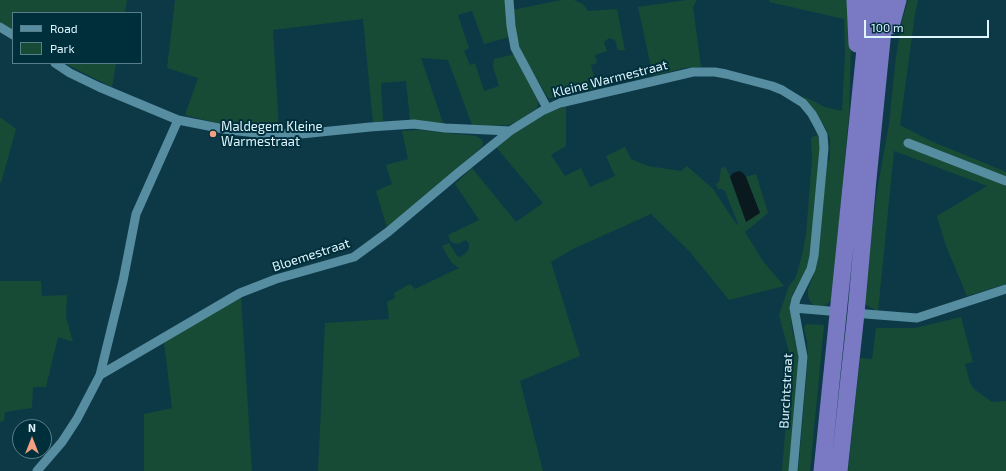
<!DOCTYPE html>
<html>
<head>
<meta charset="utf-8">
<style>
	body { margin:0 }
	#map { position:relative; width:1006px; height:471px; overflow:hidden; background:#0d3947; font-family:"Exo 2",sans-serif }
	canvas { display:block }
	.legend { position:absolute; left:12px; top:12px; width:130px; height:52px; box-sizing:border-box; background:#002f3c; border:1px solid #597e8a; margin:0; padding:5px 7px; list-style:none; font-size:12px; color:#dff5fe }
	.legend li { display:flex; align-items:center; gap:8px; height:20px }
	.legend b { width:20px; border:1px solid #597e8a }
	.north { position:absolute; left:12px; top:419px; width:40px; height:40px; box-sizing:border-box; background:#002f3c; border:1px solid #597e8a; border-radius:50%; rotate:0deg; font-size:11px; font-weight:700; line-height:16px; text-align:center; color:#dff5fe }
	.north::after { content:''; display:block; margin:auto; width:14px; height:18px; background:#f2a07f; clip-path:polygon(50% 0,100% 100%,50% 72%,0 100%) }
	.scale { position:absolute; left:864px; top:20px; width:125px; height:18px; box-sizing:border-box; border:2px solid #dff5fe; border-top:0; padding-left:5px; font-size:12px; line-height:14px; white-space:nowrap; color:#dff5fe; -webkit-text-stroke:3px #002f3c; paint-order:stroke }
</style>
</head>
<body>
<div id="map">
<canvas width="1006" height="471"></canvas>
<ul class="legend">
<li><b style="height:5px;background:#568da1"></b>Road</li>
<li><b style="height:11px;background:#174b36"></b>Park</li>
</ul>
<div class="north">N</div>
<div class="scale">100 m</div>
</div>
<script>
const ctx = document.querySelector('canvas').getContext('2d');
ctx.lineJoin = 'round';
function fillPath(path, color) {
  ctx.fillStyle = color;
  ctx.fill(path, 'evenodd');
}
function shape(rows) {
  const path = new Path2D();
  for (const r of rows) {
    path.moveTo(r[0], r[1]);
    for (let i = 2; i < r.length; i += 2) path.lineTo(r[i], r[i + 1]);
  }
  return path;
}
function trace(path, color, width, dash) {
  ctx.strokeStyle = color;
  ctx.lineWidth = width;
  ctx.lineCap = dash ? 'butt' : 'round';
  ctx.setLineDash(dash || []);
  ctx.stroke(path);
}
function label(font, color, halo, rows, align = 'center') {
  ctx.font = font + ' "Exo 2",sans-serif';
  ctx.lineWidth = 4;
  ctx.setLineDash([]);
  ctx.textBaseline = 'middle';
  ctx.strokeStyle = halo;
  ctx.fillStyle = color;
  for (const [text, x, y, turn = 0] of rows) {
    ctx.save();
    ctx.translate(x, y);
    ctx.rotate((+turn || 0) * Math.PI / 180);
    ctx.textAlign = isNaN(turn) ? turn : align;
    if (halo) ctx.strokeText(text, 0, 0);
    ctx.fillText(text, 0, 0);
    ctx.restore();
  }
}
const green = shape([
	[0,0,127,0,125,13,13,13,13,31,0,22],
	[175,0,506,0,510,37,484,44,472,11,458,15,469,48,464,51,470,65,475,63,484,91,499,86,493,67,494,59,515,54,538,100,538,105,536,109,518,121,509,125,490,126,472,125,448,60,421,58,443,123,410,120,406,81,381,83,383,121,373,123,363,19,273,30,279,130,233,127,185,115,198,78,167,68],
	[561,0,574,0,583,4,588,11,617,9,625,50,618,50,615,40,609,38,604,42,607,51,595,55,597,63,591,65,597,88,558,98,548,98,522,54,517,38,513,10],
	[686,0,697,0,693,7,701,67,684,68,653,76,638,7],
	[770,0,849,0,851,45,849,115,832,299,826,305,820,307,813,305,810,301,808,296,808,290,817,263,827,161,830,160,830,139,826,129,816,112,803,96,825,107,842,111,845,55,844,19,769,2],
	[908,0,918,0,915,14,900,125,931,141,1006,172,1006,284,967,296,946,246,937,216,987,186,894,151,878,312,865,304,864,298,876,197,889,124,896,57,902,21],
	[64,63,116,63,112,87],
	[566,106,566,146,551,155,565,176,581,168,590,187,615,176,606,156,625,147,631,159,648,166,681,171,687,166,713,189,737,225,738,224,725,191,722,189,718,189,716,184,719,182,721,168,723,167,726,168,732,181,760,213,746,177,756,174,768,213,745,232,763,261,784,286,729,300,690,252,651,214,573,249,551,262,580,356,520,381,543,471,318,471,325,323,389,319,387,302,395,298,394,293,410,284,415,289,459,268,451,262,442,246,449,243,457,256,460,257,466,253,469,248,469,244,466,240,458,244,451,242,448,235,479,220,455,184,472,168,516,222,543,203,496,147,516,132,533,121,550,112],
	[0,117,16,129,1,183,0,182],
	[419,130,476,136,481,139,483,142,482,147,387,228,376,191,392,184,386,165,408,159,402,131],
	[817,135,821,145,811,250,806,270,793,293,790,303,792,329,799,358,789,471,782,471,791,360,779,315,789,286,796,277,802,255,806,235,812,159,811,138],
	[0,281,41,281,42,296,67,295,66,317,73,342,58,337,46,387,33,387,32,408,5,412,4,421,0,422],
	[241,297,252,471,144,471,144,414,172,408,164,342],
	[961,317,973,362,965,364,970,383,974,389,992,402,1006,401,1006,471,861,471,862,461,861,471,848,471,860,358,872,359,876,328,915,328],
	[806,324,824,325,810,471,798,471,808,359,807,342,804,328]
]);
const water = shape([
	[739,171,743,173,746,177,760,213,746,222,730,177,733,173]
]);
const street = shape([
	[509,0,511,26,515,48,547,108],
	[0,27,13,35],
	[55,63,70,73,99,87,178,120,229,130,257,133,301,134,370,127,414,124,445,128,510,131,542,111,560,103,693,72,715,72,726,74,772,86,782,90,803,103,812,114,818,125,823,135,824,148,814,256,811,269,796,299,794,308],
	[908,143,1006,181],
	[853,313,917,318,1006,289],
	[100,375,240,293,276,279,354,257,388,232,458,173,510,131],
	[37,471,62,442,77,419,100,375,123,281,136,214,178,120],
	[793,471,803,357,794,308,841,312]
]);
const highway = shape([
	[855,0,857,44],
	[891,26,898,0],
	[822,471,870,0],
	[839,471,856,313,868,179,886,0]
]);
const markers = [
	[213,134,4,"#f2a07f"]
];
const streetNames = [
	["Kleine Warmestraat",610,79,-14],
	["Bloemestraat",311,255,-18],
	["Burchtstraat",786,391,-87]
];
const poiNames = [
	["Maldegem Kleine",221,127],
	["Warmestraat",221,142]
];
fillPath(green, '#174b36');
fillPath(water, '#0a191e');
trace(street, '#568da1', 9);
trace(highway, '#7a7ac4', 17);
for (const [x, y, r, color] of markers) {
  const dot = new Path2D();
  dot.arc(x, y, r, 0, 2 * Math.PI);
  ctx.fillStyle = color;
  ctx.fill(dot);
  trace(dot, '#002f3c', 1.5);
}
label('13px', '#dff5fe', '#002f3c', streetNames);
label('13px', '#dff5fe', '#002f3c', poiNames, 'left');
</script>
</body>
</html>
